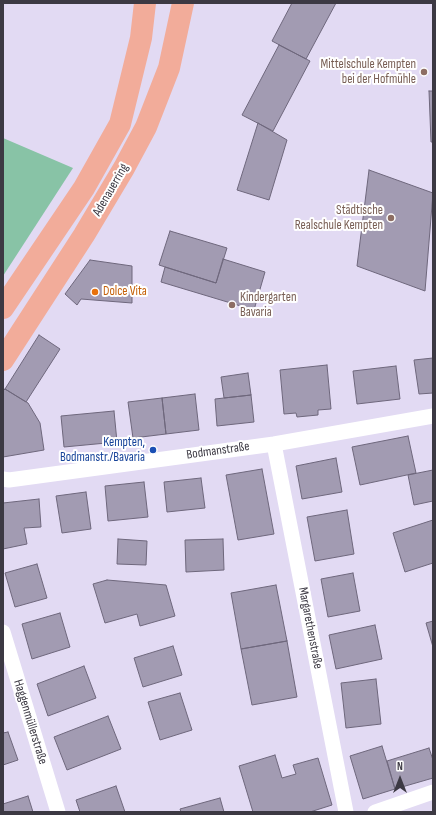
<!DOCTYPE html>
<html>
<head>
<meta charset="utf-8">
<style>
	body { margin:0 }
	#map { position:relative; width:436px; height:815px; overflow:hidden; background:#e2daf3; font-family:"Sofia Sans Condensed",sans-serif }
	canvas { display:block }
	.frame { position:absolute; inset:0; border:4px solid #3c3943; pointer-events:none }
	.north { position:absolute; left:380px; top:759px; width:40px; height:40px; -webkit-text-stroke:3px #fff; paint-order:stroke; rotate:0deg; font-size:11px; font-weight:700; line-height:16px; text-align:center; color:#3c3943 }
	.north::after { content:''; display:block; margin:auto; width:14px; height:18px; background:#3c3943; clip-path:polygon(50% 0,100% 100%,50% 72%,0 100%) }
</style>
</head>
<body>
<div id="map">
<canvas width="436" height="815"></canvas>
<div class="frame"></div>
<div class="north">N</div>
</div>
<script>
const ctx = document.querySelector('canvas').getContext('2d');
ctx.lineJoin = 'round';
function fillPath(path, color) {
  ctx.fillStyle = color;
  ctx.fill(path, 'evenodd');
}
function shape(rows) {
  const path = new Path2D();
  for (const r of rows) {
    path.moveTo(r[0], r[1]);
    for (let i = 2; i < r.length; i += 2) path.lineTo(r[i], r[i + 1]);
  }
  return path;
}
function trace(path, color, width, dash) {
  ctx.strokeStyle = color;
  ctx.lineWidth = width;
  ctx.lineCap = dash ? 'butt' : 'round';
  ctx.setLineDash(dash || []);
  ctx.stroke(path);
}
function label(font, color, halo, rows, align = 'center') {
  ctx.font = font + ' "Sofia Sans Condensed",sans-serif';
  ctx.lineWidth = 4;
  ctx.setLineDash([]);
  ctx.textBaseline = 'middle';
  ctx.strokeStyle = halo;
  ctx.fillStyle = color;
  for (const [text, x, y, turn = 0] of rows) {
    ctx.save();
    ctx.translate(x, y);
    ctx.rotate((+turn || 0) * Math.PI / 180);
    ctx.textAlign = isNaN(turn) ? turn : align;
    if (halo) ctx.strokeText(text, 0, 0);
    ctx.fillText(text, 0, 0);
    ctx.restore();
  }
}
const green = shape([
	[3,138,73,168,3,276]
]);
const building = shape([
	[292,3,336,3,306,59,272,41,292,3],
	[279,45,310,61,273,131,242,115,279,45],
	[429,91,433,91,433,142,431,142,429,91],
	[258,123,287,140,269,200,237,190,258,123],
	[369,170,433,193,425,291,357,266,369,170],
	[170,231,227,248,216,283,159,265,170,231],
	[223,259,265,272,254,310,161,282,165,267,216,283,223,259],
	[90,260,132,266,132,303,81,299,77,305,65,294,90,260],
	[39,335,60,349,26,402,5,389,39,335],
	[433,358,433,393,419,394,414,360,433,358],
	[327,365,331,409,318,410,318,415,297,417,296,413,284,414,280,370,327,365],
	[396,366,400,399,357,404,353,371,396,366],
	[248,373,251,395,224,398,221,377,248,373],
	[5,389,28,403,40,423,44,450,3,457,3,391,5,389],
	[195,394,199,430,166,434,162,398,195,394],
	[251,395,254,422,217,426,215,399,251,395],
	[162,398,166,434,133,438,128,402,162,398],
	[114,411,117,442,64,447,61,416,114,411],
	[408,436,416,473,360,485,352,447,408,436],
	[336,458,342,492,302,499,296,466,336,458],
	[262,469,274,534,238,540,226,475,262,469],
	[433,470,433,501,414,505,408,475,433,470],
	[201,478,205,508,167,512,164,482,201,478],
	[144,482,148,517,108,521,105,486,144,482],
	[86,492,91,529,62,533,56,496,86,492],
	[39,499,41,527,24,528,27,544,3,549,3,503,39,499],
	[347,510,354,554,315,561,307,517,347,510],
	[433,520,433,563,405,572,393,533,433,520],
	[118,539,147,541,146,565,117,564,118,539],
	[223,539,224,570,186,572,185,540,223,539],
	[37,564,47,598,15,607,5,573,37,564],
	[353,573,360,611,328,617,321,579,353,573],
	[107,580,166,585,175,616,140,626,137,614,105,623,93,584,107,580],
	[276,585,287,641,241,649,231,593,276,585],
	[60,613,70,647,32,659,22,624,60,613],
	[433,621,433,647,426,623,433,621],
	[375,625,382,659,336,669,329,635,375,625],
	[287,641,297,697,252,705,241,649,287,641],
	[173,646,182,675,143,687,134,658,173,646],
	[84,666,96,698,48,716,37,684,84,666],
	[376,679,381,724,346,728,341,683,376,679],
	[180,693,192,730,160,740,148,702,180,693],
	[108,716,121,749,67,770,54,737,108,716],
	[8,732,18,760,3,765,3,733,8,732],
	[382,746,395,789,363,799,350,756,382,746],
	[429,748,433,760,433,778,395,789,387,761,429,748],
	[275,755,282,778,296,774,293,765,318,758,332,805,310,812,253,812,239,766,275,755],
	[116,786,125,812,80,812,76,800,116,786],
	[28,796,33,812,3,812,3,804,28,796],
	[220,798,224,812,181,812,180,809,220,798]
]);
const minor = shape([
	[274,444,346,812],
	[3,479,9,480,274,444,433,416],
	[3,632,58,812],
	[375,812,433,792]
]);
const primary = shape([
	[3,308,84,188,120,124,141,38,145,3],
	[3,360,84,235,124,168,146,127,169,68,183,3]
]);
const markers = [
	[424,72,4,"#8d6e63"],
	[391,218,4,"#8d6e63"],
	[95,292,4,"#e8710a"],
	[232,305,4,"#8d6e63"],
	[153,450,4,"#1a4fb4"]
];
const educationNames = [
	["Mittelschule Kempten",416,65],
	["bei der Hofmühle",416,80],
	["Städtische",383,211],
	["Realschule Kempten",383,226],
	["Kindergarten",240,298,"left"],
	["Bavaria",240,313,"left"]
];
const streetNames = [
	["Adenauerring",111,190,-60],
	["Bodmanstraße",218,451,-8],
	["Margarethenstraße",310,628,79],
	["Haggenmüllerstraße",30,722,73]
];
const foodNames = [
	["Dolce Vita",103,292]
];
const transitNames = [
	["Kempten,",145,443],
	["Bodmanstr./Bavaria",145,458]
];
fillPath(green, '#88c3a6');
fillPath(building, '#a29bb2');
trace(building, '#6e677c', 1);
trace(minor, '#fff', 15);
trace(primary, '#f2ac9a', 22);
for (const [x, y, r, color] of markers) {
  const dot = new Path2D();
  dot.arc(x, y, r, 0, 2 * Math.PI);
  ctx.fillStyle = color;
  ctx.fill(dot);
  trace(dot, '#fff', 1.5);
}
label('13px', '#785e54', '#fff', educationNames, 'right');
label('13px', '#3c3943', '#fff', streetNames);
label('13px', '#c56008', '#fff', foodNames, 'left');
label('13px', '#164399', '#fff', transitNames, 'right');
</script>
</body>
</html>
